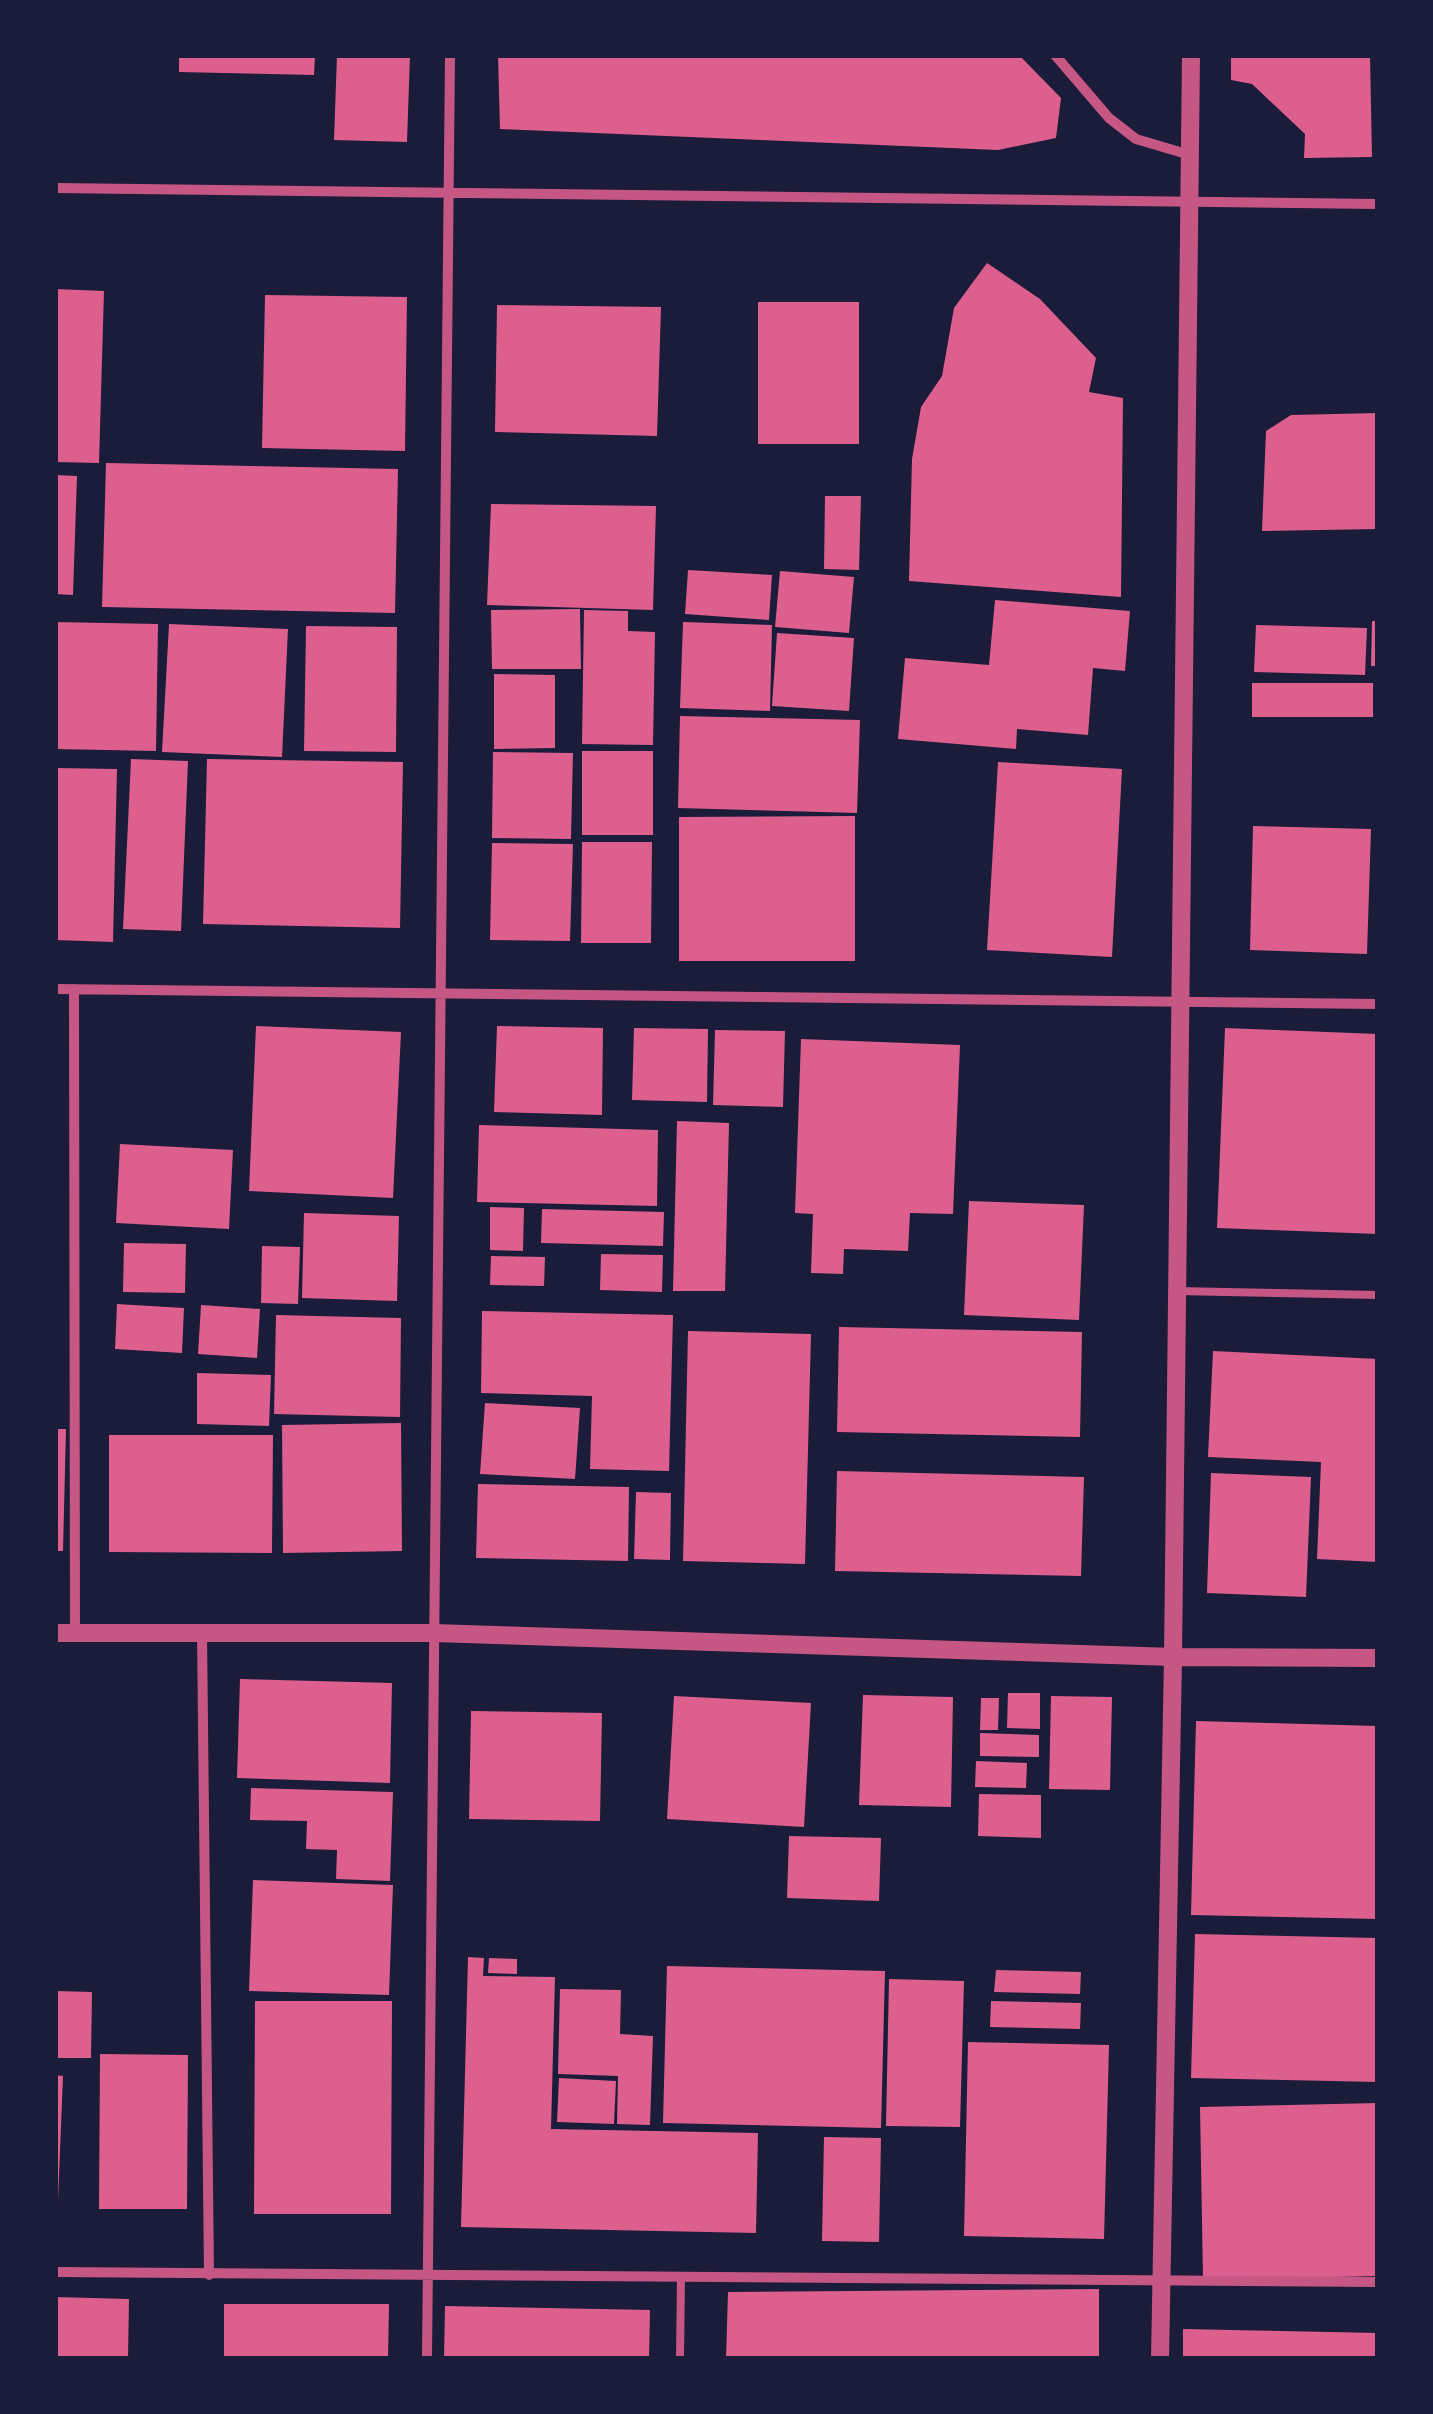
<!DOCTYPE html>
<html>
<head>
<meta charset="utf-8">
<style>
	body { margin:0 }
	#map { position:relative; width:1433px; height:2414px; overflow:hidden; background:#1b1b3a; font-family:"Archivo Narrow",sans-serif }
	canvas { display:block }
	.frame { position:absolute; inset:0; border:58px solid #1b1b3a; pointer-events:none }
</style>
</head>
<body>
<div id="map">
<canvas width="1433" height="2414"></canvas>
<div class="frame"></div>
</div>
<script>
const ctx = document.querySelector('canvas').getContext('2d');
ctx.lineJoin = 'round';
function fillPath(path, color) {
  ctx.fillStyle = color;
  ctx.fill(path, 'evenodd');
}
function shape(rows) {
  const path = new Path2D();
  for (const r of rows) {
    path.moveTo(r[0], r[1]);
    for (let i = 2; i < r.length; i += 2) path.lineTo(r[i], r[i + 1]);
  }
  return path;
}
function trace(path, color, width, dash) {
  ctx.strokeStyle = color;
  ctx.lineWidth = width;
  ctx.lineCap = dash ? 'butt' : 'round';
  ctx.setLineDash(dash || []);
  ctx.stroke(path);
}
const building = shape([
	[179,55,315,55,314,75,179,72],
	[337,55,410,55,407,142,334,140],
	[498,55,1019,55,1061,98,1056,138,998,150,500,129],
	[1231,55,1370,55,1372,157,1304,158,1305,134,1252,84,1231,80],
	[987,263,1040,299,1096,358,1089,392,1123,398,1121,597,909,581,912,459,921,407,942,376,954,308],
	[55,289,104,291,99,463,55,462],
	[265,295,407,297,405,451,262,448],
	[758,302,859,302,859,444,758,444],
	[497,305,661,307,657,436,495,432],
	[1378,413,1378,529,1262,531,1266,431,1291,415],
	[106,463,398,469,395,613,102,607],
	[55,475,77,476,73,595,55,594],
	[825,496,861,496,859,570,824,569],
	[491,504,656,506,653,610,487,605],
	[688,570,772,575,769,620,685,614],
	[780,571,854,577,849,633,775,627],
	[995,600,1130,611,1125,671,1093,668,1088,735,1017,729,1016,749,898,739,905,658,989,665],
	[580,609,581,669,492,669,491,610],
	[584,610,628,611,628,631,655,632,653,745,582,744],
	[1372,621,1378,621,1378,666,1371,666],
	[55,622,158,624,156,751,55,749],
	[683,622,772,625,770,711,680,708],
	[169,624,288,629,282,757,162,752],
	[1256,625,1367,628,1365,675,1254,672],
	[306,626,397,627,396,752,304,751],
	[777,633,854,638,849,711,772,706],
	[494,674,555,675,555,748,494,749],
	[1252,683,1373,683,1373,717,1252,717],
	[680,716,860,720,857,813,678,808],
	[582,751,653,751,653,835,582,835],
	[493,752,573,753,571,839,492,838],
	[131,759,188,761,181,931,123,929],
	[207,759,403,762,400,928,203,924],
	[998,762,1122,769,1112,957,987,950],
	[55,768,117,769,113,942,55,940],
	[855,816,855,961,679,961,679,817],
	[1253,826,1371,829,1367,954,1250,950],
	[582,842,652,842,651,943,581,943],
	[492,843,573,844,570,941,490,940],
	[256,1026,401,1032,393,1198,249,1191],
	[497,1026,603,1028,602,1115,494,1112],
	[634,1028,708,1029,707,1102,632,1100],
	[1225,1028,1378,1034,1378,1234,1217,1228],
	[715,1030,785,1031,783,1107,713,1105],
	[801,1039,960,1045,953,1214,910,1213,908,1251,844,1249,843,1274,811,1273,813,1214,795,1213],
	[677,1121,729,1123,725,1291,673,1291],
	[479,1125,658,1130,657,1206,477,1202],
	[120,1144,233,1150,229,1229,116,1223],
	[969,1201,1084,1205,1079,1320,964,1315],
	[490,1207,524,1208,523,1251,490,1250],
	[542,1209,664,1212,663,1246,541,1243],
	[304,1213,399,1216,397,1301,302,1298],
	[124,1243,186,1244,185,1293,123,1292],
	[262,1246,300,1247,298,1304,261,1303],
	[601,1254,663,1255,662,1292,600,1290],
	[491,1256,545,1257,544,1286,490,1285],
	[117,1304,184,1308,182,1353,115,1349],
	[201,1305,260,1309,257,1358,198,1354],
	[482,1311,673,1315,669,1471,590,1469,592,1396,481,1393],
	[276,1315,401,1318,400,1417,274,1414],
	[839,1327,1082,1332,1080,1437,837,1432],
	[688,1331,811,1334,805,1564,683,1561],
	[1213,1351,1378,1359,1378,1562,1317,1559,1321,1462,1208,1457],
	[197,1373,271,1375,269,1426,197,1424],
	[485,1403,580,1408,575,1479,480,1474],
	[401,1423,402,1551,283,1553,282,1425],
	[55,1429,66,1429,63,1551,55,1551],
	[109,1435,273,1435,272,1553,109,1552],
	[837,1471,1084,1477,1081,1576,835,1571],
	[1211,1473,1311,1477,1306,1597,1207,1593],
	[478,1484,629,1487,628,1561,476,1558],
	[636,1492,671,1493,670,1560,634,1559],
	[240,1679,392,1683,390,1783,237,1778],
	[1008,1693,1040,1693,1040,1729,1007,1728],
	[863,1695,953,1697,951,1807,859,1805],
	[674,1696,811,1703,804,1827,667,1819],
	[1051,1696,1112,1697,1110,1790,1049,1789],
	[981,1698,999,1698,998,1730,980,1730],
	[471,1711,602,1713,600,1821,469,1819],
	[1196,1721,1378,1726,1378,1919,1191,1915],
	[980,1733,1039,1735,1039,1757,980,1756],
	[976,1761,1027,1763,1026,1788,975,1787],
	[251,1788,393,1792,390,1881,336,1879,337,1850,306,1849,307,1821,250,1820],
	[979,1794,1041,1795,1041,1838,978,1836],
	[789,1836,881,1838,879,1901,787,1898],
	[253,1880,393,1885,389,1995,249,1991],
	[1195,1934,1378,1938,1378,2082,1191,2078],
	[468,1957,484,1958,483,1976,555,1977,551,2129,758,2133,756,2233,461,2227],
	[489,1958,517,1959,517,1974,488,1973],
	[667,1966,885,1971,881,2128,663,2123],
	[996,1970,1081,1972,1080,1994,994,1992],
	[889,1979,964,1981,960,2127,886,2126],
	[560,1989,621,1990,620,2034,653,2036,650,2125,617,2124,618,2076,558,2074],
	[55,1991,92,1992,91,2058,55,2058],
	[255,2001,392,2001,391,2214,254,2214],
	[991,2001,1081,2003,1080,2029,990,2027],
	[968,2042,1109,2045,1104,2239,964,2236],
	[100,2054,188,2055,187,2209,99,2209],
	[55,2075,63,2076,58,2201,55,2201],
	[559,2078,616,2081,614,2124,557,2122],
	[1378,2103,1378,2276,1203,2280,1200,2107],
	[824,2137,881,2138,879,2242,822,2241],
	[1099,2289,1099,2359,726,2359,728,2292],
	[55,2297,129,2299,128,2359,55,2359],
	[224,2304,389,2304,388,2359,224,2359],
	[445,2306,650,2310,649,2359,444,2359],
	[1183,2329,1378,2333,1378,2359,1183,2359]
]);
const service = shape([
	[1176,1291,1378,1295],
	[680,2359,681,2276]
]);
const minor = shape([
	[1055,55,1109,118,1136,139,1190,155],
	[55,188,1378,204],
	[55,989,1378,1004],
	[74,989,75,1633],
	[202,1632,209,2275],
	[55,2272,1378,2282],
	[427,2359,450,55]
]);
const tertiary = shape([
	[55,1633,434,1633,1173,1657,1378,1658],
	[1160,2359,1173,1657,1191,55]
]);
fillPath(building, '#dd5f8e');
trace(service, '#c65784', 8);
trace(minor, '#c65784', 10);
trace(tertiary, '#c65784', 18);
</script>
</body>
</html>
